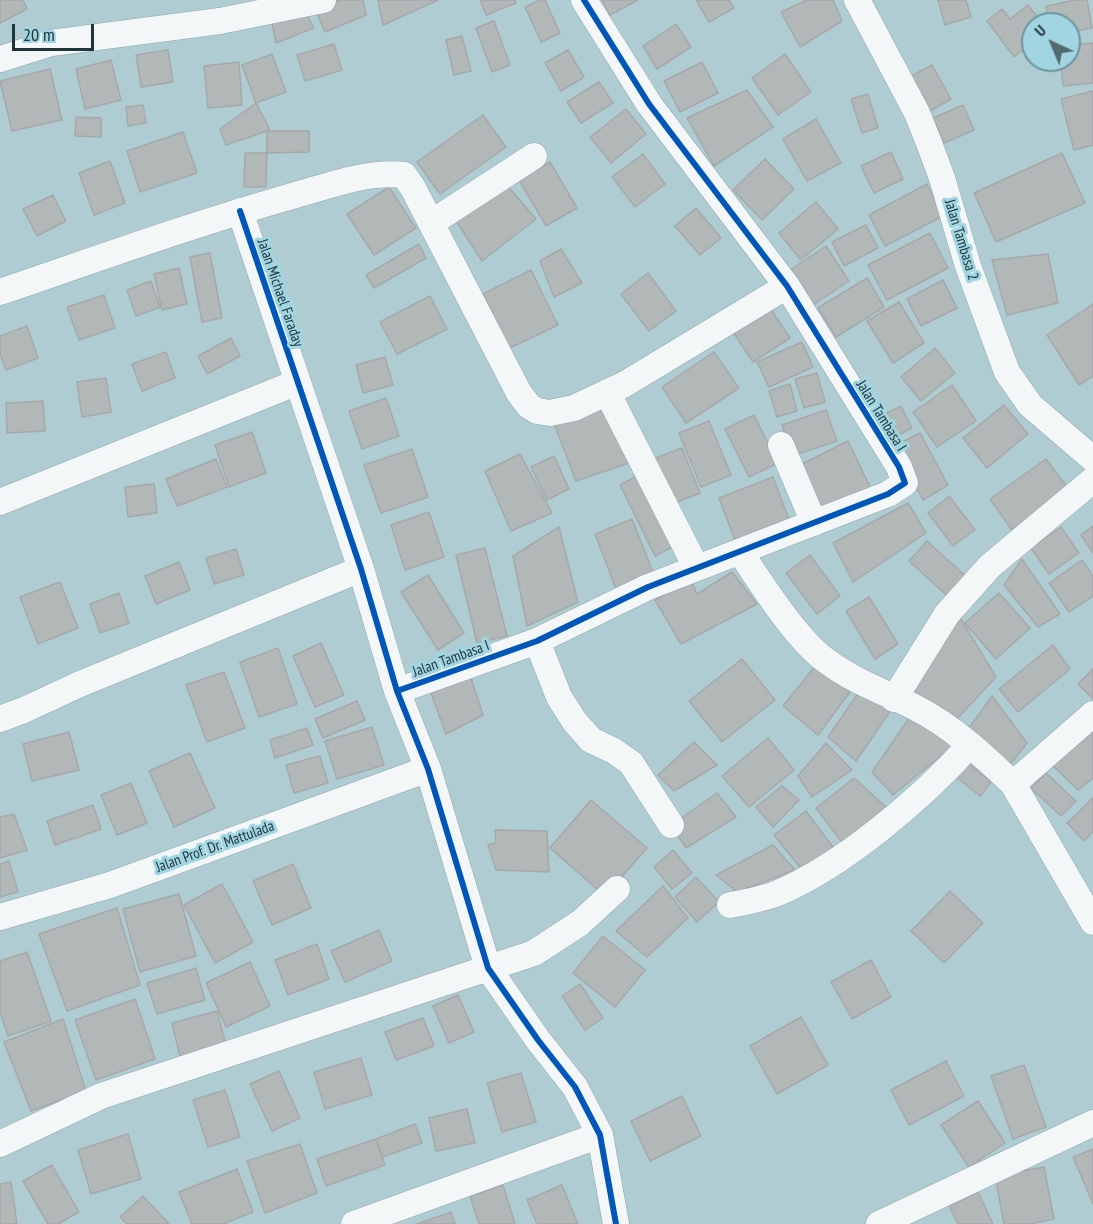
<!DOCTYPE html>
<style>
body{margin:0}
#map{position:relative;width:1093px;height:1224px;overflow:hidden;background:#afccd2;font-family:"PT Sans Narrow",sans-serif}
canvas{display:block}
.north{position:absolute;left:1021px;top:12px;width:60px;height:60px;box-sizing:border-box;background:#a0d5e1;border:2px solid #6d959f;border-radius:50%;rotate:316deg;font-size:16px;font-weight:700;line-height:24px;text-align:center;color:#21363b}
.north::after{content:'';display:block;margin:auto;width:21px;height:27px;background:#536a70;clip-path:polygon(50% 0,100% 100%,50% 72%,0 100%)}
.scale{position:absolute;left:12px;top:24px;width:82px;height:27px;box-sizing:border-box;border:3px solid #21363b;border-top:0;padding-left:8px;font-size:18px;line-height:21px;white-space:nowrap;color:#21363b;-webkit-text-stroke:4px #a0d5e1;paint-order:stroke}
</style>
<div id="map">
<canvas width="1093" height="1224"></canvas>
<div class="north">U</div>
<div class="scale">20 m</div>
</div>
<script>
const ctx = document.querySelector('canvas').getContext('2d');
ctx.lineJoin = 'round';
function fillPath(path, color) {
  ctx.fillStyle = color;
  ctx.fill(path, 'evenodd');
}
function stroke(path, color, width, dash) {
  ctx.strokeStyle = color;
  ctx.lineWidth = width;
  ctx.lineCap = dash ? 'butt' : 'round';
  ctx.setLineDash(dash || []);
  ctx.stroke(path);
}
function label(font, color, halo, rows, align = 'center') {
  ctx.font = font + ' "PT Sans Narrow",sans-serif';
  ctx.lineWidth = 6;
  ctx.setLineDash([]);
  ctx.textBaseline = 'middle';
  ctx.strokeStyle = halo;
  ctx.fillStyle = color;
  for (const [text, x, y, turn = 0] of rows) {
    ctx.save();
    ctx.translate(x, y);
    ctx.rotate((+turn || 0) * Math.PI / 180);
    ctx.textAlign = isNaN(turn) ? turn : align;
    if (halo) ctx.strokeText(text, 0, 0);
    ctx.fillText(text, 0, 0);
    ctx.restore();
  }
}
const building = new Path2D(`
 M0 0H23L27 9 0 23Z
 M340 0H363L366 15 325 32 315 9Z
 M378 0H438L383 25Z
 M480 0H515L516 3 486 15Z
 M540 0H545L560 33 541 42 525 7Z
 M602 0H638L610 15Z
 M696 0H729L734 8 709 22Z
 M807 0H833L842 21 800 47 781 12Z
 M938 0H966L971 17 945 25Z
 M1075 0H1087L1092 28 1069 32V24H1049L1046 6Z
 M1028 5 1043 24H1033V43L1014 57 987 21 1002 9 1010 19Z
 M302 6 314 28 276 43 270 13Z
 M494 21 510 65 492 72 476 28Z
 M676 24 691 47 657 69 643 46Z
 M462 36 471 71 454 75 446 40Z
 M1093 43V83L1063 86 1061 60H1069V45Z
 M334 44 342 70 305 81 297 55Z
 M168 50 173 82 141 87 136 55Z
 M568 50 584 77 561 91 545 63Z
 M272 54 286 92 256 103 242 65Z
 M785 54 811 92 778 115 752 78Z
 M111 60 121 100 85 109 76 69Z
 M239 62 242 105 208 108 204 66Z
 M702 62 718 93 680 112 664 81Z
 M932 65 951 99 925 114 906 79Z
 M50 69 62 120 12 131 0 81Z
 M599 82 613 103 581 123 567 102Z
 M747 90 773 127 714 166 687 118Z
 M1093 91V145L1074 150 1061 99Z
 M868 94 878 128 862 133 851 99Z
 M256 103 270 130 226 145 220 129Z
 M143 105 146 123 128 126 126 107Z
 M963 105 974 130 944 143 933 118Z
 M626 109 646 134 611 163 590 137Z
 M483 115 506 147 440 194 417 162Z
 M76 117 101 118V137L75 136Z
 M816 119 841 163 807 181 783 139Z
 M267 131H309V152L267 153Z
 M183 132 197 173 140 192 127 151Z
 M891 152 903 179 874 193 861 166Z
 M245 153H267L266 187H244Z
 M1062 153 1085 203 996 242 974 193Z
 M643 154 665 184 635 207 612 177Z
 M765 159 794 189 762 220 733 190Z
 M110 161 125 203 94 215 79 173Z
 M550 162 577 208 546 226 519 180Z
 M505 183 536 219 482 261 454 218Z
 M927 184 943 216 885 246 869 215Z
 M389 187 416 228 374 255 347 214Z
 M53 195 66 221 37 236 23 209Z
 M816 202 838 229 801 260 779 233Z
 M696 208 721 238 700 255 675 226Z
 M866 225 878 248 844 266 832 242Z
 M930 233 948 268 887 300 868 265Z
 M419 244 426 258 374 288 366 275Z
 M826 246 849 281 813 305 790 270Z
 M561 249 582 283 554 297 540 261Z
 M210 253 222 318 202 322 190 257Z
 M1048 254 1058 303 1007 315 992 260Z
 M179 268 187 304 162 310 154 274Z
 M531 270 558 325 510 348 483 294Z
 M648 273 676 311 649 331 621 294Z
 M867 278 884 307 836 337 818 308Z
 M943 280 957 308 921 326 907 299Z
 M151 281 160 307 136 316 127 290Z
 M104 295 115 328 79 340 67 307Z
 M430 296 447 329 397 354 380 322Z
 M766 302 790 338 753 362 729 326Z
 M899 302 924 343 893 363 867 321Z
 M1093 304V376L1079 385 1047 335Z
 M27 326 38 358 6 370 0 354V336Z
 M231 338 240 356 207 374 198 356Z
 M802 342 813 367 769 387 757 362Z
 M935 348 955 373 921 401 901 377Z
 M166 352 175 378 142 391 132 364Z
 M714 352 739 388 686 423 662 387Z
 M385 357 393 385 363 393 356 365Z
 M817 373 825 402 804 408 795 379Z
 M106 378 111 412 82 417 77 382Z
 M790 384 797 411 777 417 769 391Z
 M952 385 976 421 937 447 913 412Z
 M386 398 399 436 362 449 349 411Z
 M43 401 45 431 7 433 6 403Z
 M605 401 629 463 576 481 555 426Z
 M1004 405 1028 434 987 468 963 438Z
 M901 406 912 428 894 437 883 415Z
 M826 410 837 441 792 456 782 425Z
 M754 415 778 463 749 477 725 429Z
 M709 421 731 475 701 487 679 433Z
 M252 432 266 473 229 487 215 445Z
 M920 433 948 485 923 500 894 446Z
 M848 441 872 491 824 514 800 465Z
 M682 448 700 493 667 506 650 460Z
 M412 449 428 497 381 513 364 465Z
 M520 454 552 513 511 531 485 471Z
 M554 456 569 489 547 500 531 467Z
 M216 459 227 487 177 506 166 479Z
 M1046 459 1070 491 1014 533 990 499Z
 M637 476 672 547 655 556 620 485Z
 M773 477 790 522 736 543 719 498Z
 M154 484 157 513 128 517 125 487Z
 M949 496 975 530 953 546 928 513Z
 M908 503 926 533 853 582 833 543Z
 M429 512 444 557 405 570 391 525Z
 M632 519 656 580 618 594 595 534Z
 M1093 526V553L1081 535Z
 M559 527 578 602 527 626 513 556Z
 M1061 527 1079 553 1049 574 1031 548Z
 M927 541 972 582 954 602 909 561Z
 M485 548 507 636 477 643 456 555Z
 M236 549 244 575 214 584 206 558Z
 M810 555 840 596 817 614 786 573Z
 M1022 559 1060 614 1038 627 1004 585Z
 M1082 560 1093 576V596L1069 612 1049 583Z
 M179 562 190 590 156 604 145 576Z
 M732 572 757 604 681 644 655 600 691 580 697 594Z
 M428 575 464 633 438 650 401 592Z
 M60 582 78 628 38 644 20 597Z
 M119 593 129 623 100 633 90 604Z
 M999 593 1030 628 996 659 965 623Z
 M869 597 898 644 875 659 846 611Z
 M959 616 996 677 957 719 909 696Z
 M321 643 344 695 315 707 293 656Z
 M1053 645 1070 669 1018 712 999 689Z
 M278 648 297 704 259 717 240 662Z
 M742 659 775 700 722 742 689 701Z
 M816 665 853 688 818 735 783 706Z
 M1093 669V699L1078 684Z
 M224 672 245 728 207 742 186 685Z
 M469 672 483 715 446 734 429 688Z
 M861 689 894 706 856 761 828 737Z
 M992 696 1027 743 1008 767 969 728Z
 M357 701 365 720 323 738 315 719Z
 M910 717 953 746 893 795 872 772Z
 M372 727 384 765 337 779 325 741Z
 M307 728 313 745 275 758 270 740Z
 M1093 728V778L1078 790 1052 765Z
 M69 732 79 770 32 781 23 744Z
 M768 738 794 770 749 807 722 776Z
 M694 742 717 765 674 791 658 775Z
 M826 743 852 770 812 797 798 776Z
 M190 753 215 808 174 827 149 771Z
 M320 756 328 783 294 793 286 765Z
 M962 758 991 782 980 796 951 773Z
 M1046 773 1076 801 1061 816 1031 788Z
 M854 778 888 809 844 845 816 808Z
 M131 783 147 823 117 835 101 795Z
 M782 786 799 800 773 827 756 807Z
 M717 793 736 817 686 848 671 825Z
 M1093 798V832L1084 841 1067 823Z
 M591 800 647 848 605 896 550 848Z
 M93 805 101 829 55 845 47 821Z
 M806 811 835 850 802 870 774 835Z
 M14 814 27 850 0 858V817Z
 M495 830 547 831 549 872 496 870 488 845 496 843Z
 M773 845 795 870 737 892 716 875Z
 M673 850 692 873 672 889 654 867Z
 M9 861 18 892 0 897V864Z
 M293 864 311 908 272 925 253 881Z
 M696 877 719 902 697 922 675 897Z
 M222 884 253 942 215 963 184 905Z
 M663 886 688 918 647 957 616 931Z
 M950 891 983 923 944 963 911 931Z
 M179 894 196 956 140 972 123 909Z
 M117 908 140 985 67 1011 39 934Z
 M379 930 392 961 345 982 331 951Z
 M603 936 645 970 615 1007 573 973Z
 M317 944 329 979 288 995 275 960Z
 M27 952 51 1021 8 1036 0 1012V961Z
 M871 960 891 997 852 1019 831 982Z
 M250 962 270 1006 226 1027 206 983Z
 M196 968 205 1000 157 1014 147 983Z
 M580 984 603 1018 585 1030 562 996Z
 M458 995 474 1032 449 1043 433 1006Z
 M135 999 155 1059 96 1080 75 1020Z
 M217 1011 226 1045 180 1057 172 1023Z
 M801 1017 828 1065 777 1094 750 1046Z
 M423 1018 434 1046 396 1060 385 1032Z
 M63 1019 86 1091 31 1111 4 1042Z
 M361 1058 372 1095 325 1109 314 1072Z
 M946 1061 964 1096 909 1125 891 1090Z
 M1024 1065 1046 1127 1013 1139 991 1076Z
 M279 1071 300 1118 272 1131 250 1084Z
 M521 1073 536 1122 502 1132 487 1083Z
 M225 1090 240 1137 208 1147 193 1100Z
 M682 1096 701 1136 650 1161 631 1121Z
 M978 1101 1005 1143 969 1167 941 1125Z
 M467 1109 475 1143 436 1151 429 1118Z
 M415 1124 422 1143 382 1157 376 1139Z
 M128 1134 141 1179 91 1194 78 1150Z
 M376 1139 385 1165 326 1186 317 1159Z
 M300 1144 317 1193 265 1213 247 1161Z
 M1093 1149V1204L1073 1157Z
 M52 1165 79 1212 58 1224H48L23 1181Z
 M1044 1167 1054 1219 1030 1224H1004L995 1176Z
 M237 1169 253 1212 223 1224H192L179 1192Z
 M11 1182 17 1224H0V1184Z
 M503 1185 515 1224H479L470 1196Z
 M562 1185 578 1224H537L527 1200Z
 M978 1192 993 1224H958L949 1206Z
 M143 1196 169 1224H127L120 1217Z
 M451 1212 455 1224H417Z`);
fillPath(building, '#b2b7b8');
stroke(building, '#a5a9aa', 1.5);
const minor = new Path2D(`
 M857 0 917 113 929 143 942 178 968 266 1007 372 1030 405 1093 459
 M0 59 51 43 220 21 323 0
 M240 211 361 569 397 691 428 769 488 968 538 1040 575 1087 600 1135 616 1224
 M431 223 534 156
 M0 292C97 259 194 224 292 196 328 186 366 171 404 175L413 188 519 393 529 406 537 411 550 413 574 408 625 384 787 286
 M607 392 696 567
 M781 445 814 523
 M0 502 298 382
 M740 552C762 584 796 640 828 662 855 682 887 693 916 708 952 726 985 757 1013 784L1093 922
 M537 641 559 697 575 722 591 740 614 751 631 763 671 825
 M397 691 537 641 648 587 888 494 905 483 899 467 787 286 649 104 584 0
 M894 699 947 614 990 566 1093 480
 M0 719 24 710 80 684 361 569
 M1013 784 1093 714
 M730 905C747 902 763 899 778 893 844 865 922 798 969 746
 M0 917 110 885 428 769
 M0 1144 101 1096 534 953 580 923 617 889
 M354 1224 600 1135
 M879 1224 1093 1123`);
stroke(minor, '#90a7ac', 27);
stroke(minor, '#f3f7f8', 26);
stroke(new Path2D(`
 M240 211 361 569 397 691 428 769 488 968 538 1040 575 1087 600 1135 616 1224
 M397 691 537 641 648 587 888 494 905 483 899 467 787 286 649 104 584 0`), '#0057b8', 6);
label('15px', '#21363b', '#a0d5e1', [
 ["Jalan Tambasa 2",961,240,73],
 ["Jalan Michael Faraday",280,293,71],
 ["Jalan Tambasa I",881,416,58],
 ["Jalan Tambasa I",451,659,-20],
 ["Jalan Prof. Dr. Mattulada",215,847,-20]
]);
</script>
